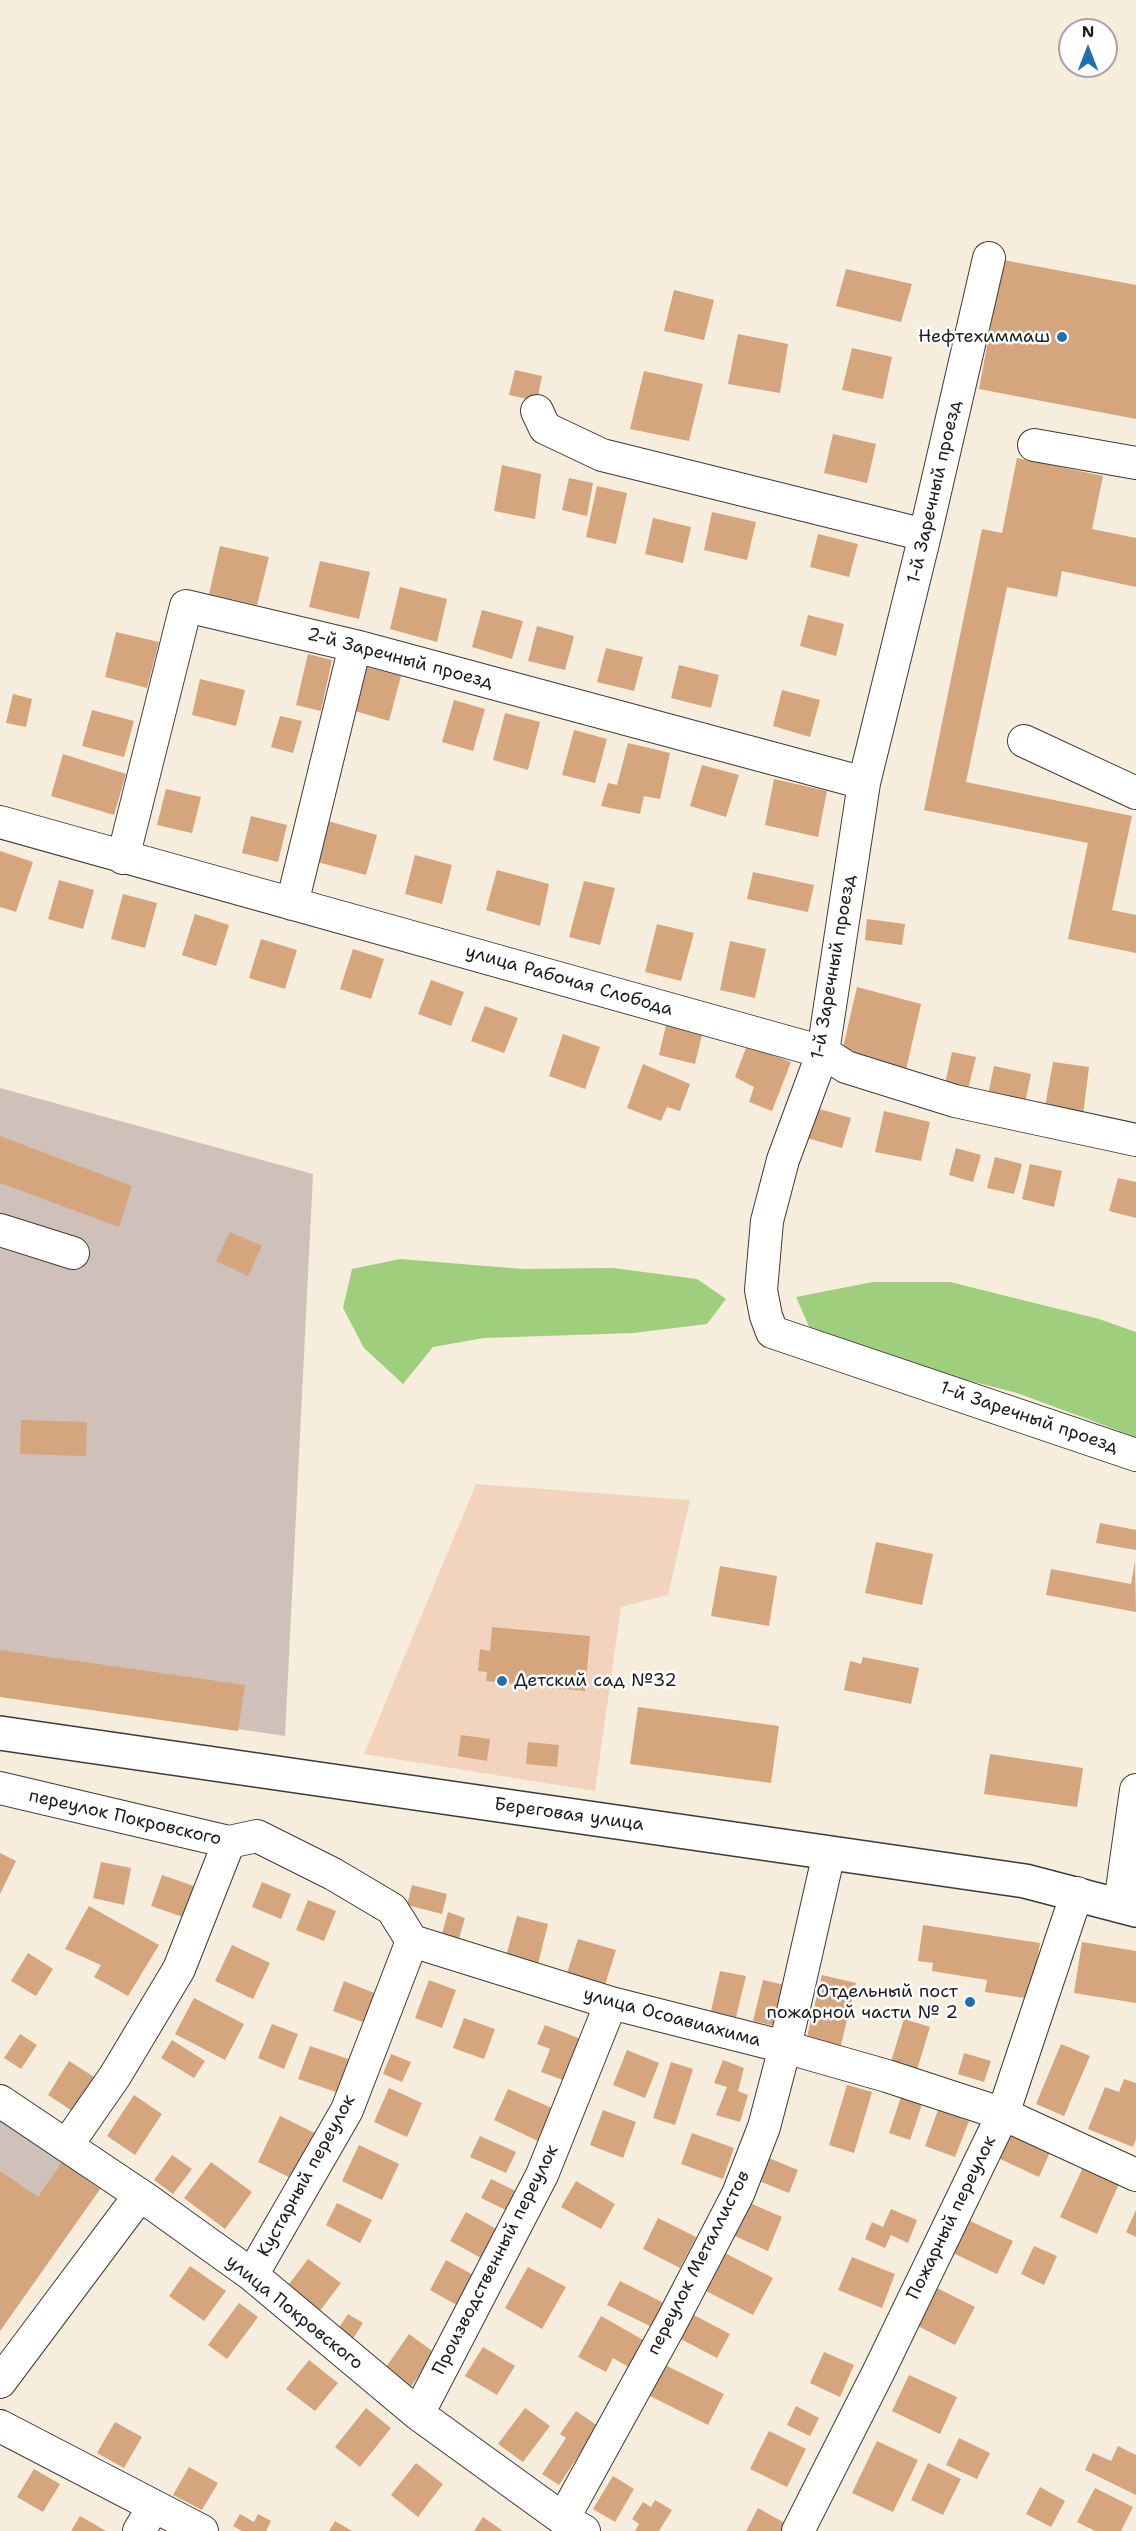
<!DOCTYPE html>
<meta charset="utf-8">
<style>
body{margin:0}
#map{position:relative;width:1136px;height:2531px;overflow:hidden;background:#f7eddc;font-family:"Shantell Sans",sans-serif}
canvas{display:block}
.north{position:absolute;left:1058px;top:18px;width:60px;height:60px;box-sizing:border-box;background:#fff;border:2px solid #a4a4a4;border-radius:50%;rotate:0deg;font-size:16px;font-weight:700;line-height:24px;text-align:center;color:#1c1c1c}
.north::after{content:'';display:block;margin:auto;width:21px;height:27px;background:#1f6fb2;clip-path:polygon(50% 0,100% 100%,50% 72%,0 100%)}
</style>
<div id="map">
<canvas width="1136" height="2531"></canvas>
<div class="north">N</div>
</div>
<script>
const ctx = document.querySelector('canvas').getContext('2d');
ctx.lineJoin = 'round';
function fillPath(path, color) {
  ctx.fillStyle = color;
  ctx.fill(path, 'evenodd');
}
function stroke(path, color, width, dash) {
  ctx.strokeStyle = color;
  ctx.lineWidth = width;
  ctx.lineCap = dash ? 'butt' : 'round';
  ctx.setLineDash(dash || []);
  ctx.stroke(path);
}
function label(font, color, halo, rows, align = 'center') {
  ctx.font = font + ' "Shantell Sans",sans-serif';
  ctx.lineWidth = 5;
  ctx.setLineDash([]);
  ctx.textBaseline = 'middle';
  ctx.strokeStyle = halo;
  ctx.fillStyle = color;
  for (const [text, x, y, turn = 0] of rows) {
    ctx.save();
    ctx.translate(x, y);
    ctx.rotate((+turn || 0) * Math.PI / 180);
    ctx.textAlign = isNaN(turn) ? turn : align;
    if (halo) ctx.strokeText(text, 0, 0);
    ctx.fillText(text, 0, 0);
    ctx.restore();
  }
}
fillPath(new Path2D(`
 M476 1484 690 1500 668 1595 621 1607 595 1791 364 1754Z`), '#f2d4be');
fillPath(new Path2D(`
 M0 1088 313 1174 285 1736 0 1694Z
 M0 2120 100 2189 0 2331Z`), '#cfc0ba');
fillPath(new Path2D(`
 M400 1259 523 1269 613 1268 697 1279 726 1299 707 1324 633 1333 484 1338 433 1347 403 1384 364 1348 343 1308 352 1269Z
 M873 1282H950L1099 1319 1136 1332V1437L1017 1393 900 1363 811 1331 796 1297Z`), '#9fce7c');
fillPath(new Path2D(`
 M1003 260 1136 285V419L979 389Z
 M846 269 912 284 901 322 836 306Z
 M674 290 714 300 704 340 664 331Z
 M738 334 788 344 780 393 728 384Z
 M852 348 892 357 883 399 842 390Z
 M515 370 542 376 537 401 509 395Z
 M644 371 703 384 689 441 630 429Z
 M833 434 876 444 867 483 824 473Z
 M1017 458 1103 476 1092 529 1136 538V587L1062 571 1057 597 1007 587 966 782 1132 816 1112 910 1136 915V953L1068 939 1088 843 924 810 982 529 1002 533Z
 M502 465 541 474 535 519 494 511Z
 M569 478 593 483 587 516 562 510Z
 M597 486 627 493 616 544 586 537Z
 M712 512 756 522 747 560 704 550Z
 M653 518 691 527 683 563 645 554Z
 M818 534 858 544 849 577 810 567Z
 M220 546 269 557 257 605 209 594Z
 M320 561 370 572 359 619 309 607Z
 M400 587 447 599 437 642 390 629Z
 M482 610 523 621 512 659 472 647Z
 M808 615 844 624 836 656 800 646Z
 M537 626 574 636 565 670 528 661Z
 M116 632 159 642 147 688 105 677Z
 M606 648 643 657 634 691 597 682Z
 M308 654 332 660 321 711 296 705Z
 M679 665 719 675 711 708 671 698Z
 M366 667 401 676 389 721 355 711Z
 M200 679 245 690 236 726 192 715Z
 M782 690 820 700 810 737 773 726Z
 M13 694 32 699 26 727 6 723Z
 M454 700 485 709 473 751 442 742Z
 M92 710 134 721 124 757 82 746Z
 M505 713 540 722 528 770 493 760Z
 M280 716 302 721 293 753 271 747Z
 M574 730 607 739 595 783 562 775Z
 M628 743 670 753 660 799 644 796 640 814 601 806 608 783 617 785Z
 M63 754 126 774 114 815 51 796Z
 M702 765 739 775 726 817 690 806Z
 M774 779 827 791 818 837 765 825Z
 M166 789 201 797 192 833 157 825Z
 M251 816 287 825 278 862 242 853Z
 M321 819 377 835 366 875 310 860Z
 M0 851 33 862 16 912 0 907Z
 M415 855 452 865 442 904 405 894Z
 M497 870 549 884 540 926 486 910Z
 M753 872 814 885 808 912 747 899Z
 M59 880 94 890 83 929 48 919Z
 M584 881 615 888 600 945 569 937Z
 M123 894 157 903 145 948 111 939Z
 M195 914 229 925 216 966 182 955Z
 M867 919 905 924 902 945 865 940Z
 M657 924 694 933 681 981 645 972Z
 M261 939 297 950 285 989 249 978Z
 M730 941 766 949 755 998 720 990Z
 M353 949 384 959 371 999 340 989Z
 M431 980 464 992 451 1026 418 1014Z
 M857 987 921 1004 906 1070 842 1052Z
 M485 1006 518 1018 504 1053 471 1041Z
 M668 1017 704 1026 695 1064 659 1055Z
 M563 1034 600 1047 585 1089 549 1076Z
 M747 1045 791 1062 772 1111 749 1102 754 1087 735 1077Z
 M952 1052 976 1057 968 1089 945 1084Z
 M1053 1062 1089 1067 1083 1115 1045 1107Z
 M643 1064 690 1084 680 1111 667 1107 661 1121 627 1108Z
 M994 1066 1031 1074 1025 1103 988 1095Z
 M816 1108 851 1118 842 1148 807 1138Z
 M884 1111 930 1122 921 1161 875 1152Z
 M0 1136 132 1186 119 1227 0 1183Z
 M956 1148 981 1155 973 1182 949 1175Z
 M995 1157 1022 1164 1014 1194 987 1188Z
 M1030 1164 1062 1171 1054 1207 1022 1199Z
 M1118 1178 1136 1182V1218L1109 1211Z
 M230 1232 262 1246 248 1276 216 1261Z
 M21 1420 87 1422 86 1456 20 1454Z
 M1100 1523 1136 1530V1550L1096 1543Z
 M876 1542 933 1554 922 1605 865 1593Z
 M1135 1561 1136 1612 1046 1595 1051 1569 1131 1584Z
 M720 1566 777 1576 769 1626 711 1616Z
 M492 1627 590 1636 585 1691 486 1681 487 1672 478 1671 480 1649 490 1651Z
 M0 1650 245 1685 238 1731 0 1697Z
 M863 1657 919 1668 911 1704 844 1690 850 1661 861 1664Z
 M638 1707 779 1726 771 1783 630 1764Z
 M461 1735 490 1739 487 1761 458 1756Z
 M528 1742 559 1745 557 1767 526 1764Z
 M990 1754 1083 1768 1077 1807 984 1794Z
 M0 1853 16 1861 0 1894Z
 M101 1862 131 1868 124 1905 93 1898Z
 M162 1875 200 1888 189 1919 151 1906Z
 M262 1882 291 1894 281 1919 252 1907Z
 M412 1885 447 1894 442 1914 407 1905Z
 M308 1900 336 1911 324 1941 296 1930Z
 M89 1906 159 1945 128 1996 94 1977 101 1965 65 1949Z
 M448 1912 465 1918 458 1942 441 1937Z
 M517 1916 548 1924 537 1968 505 1960Z
 M923 1925 1040 1943 1031 1999 985 1992 987 1980 932 1971 933 1963 918 1961Z
 M578 1939 616 1950 605 1985 567 1973Z
 M1082 1942 1136 1951V2003L1074 1993Z
 M232 1945 270 1963 253 1999 215 1981Z
 M28 1953 53 1969 36 1996 11 1981Z
 M720 1971 746 1976 736 2017 711 2011Z
 M822 1975 856 1983 839 2053 805 2045Z
 M429 1980 456 1990 442 2028 415 2018Z
 M763 1980 789 1986 780 2027 753 2021Z
 M344 1981 382 1996 371 2025 333 2011Z
 M194 1998 244 2024 225 2060 175 2034Z
 M464 2018 495 2029 484 2059 453 2048Z
 M904 2019 930 2027 916 2073 890 2065Z
 M272 2024 298 2034 284 2069 258 2058Z
 M545 2025 586 2041 571 2083 541 2072 550 2049 537 2044Z
 M20 2034 37 2045 21 2069 4 2058Z
 M172 2040 205 2061 194 2078 161 2058Z
 M1061 2044 1090 2056 1064 2116 1036 2104Z
 M310 2046 360 2063 348 2096 298 2079Z
 M627 2050 659 2063 645 2098 613 2085Z
 M964 2053 991 2061 984 2082 958 2074Z
 M391 2054 411 2062 402 2082 383 2074Z
 M723 2060 744 2068 738 2091 748 2095 740 2122 716 2115 727 2087 714 2083Z
 M69 2061 96 2078 74 2112 48 2095Z
 M671 2062 693 2069 675 2125 653 2118Z
 M1124 2079 1136 2083V2139L1133 2147 1088 2129 1105 2087 1119 2092Z
 M847 2085 872 2092 854 2153 829 2145Z
 M389 2088 422 2103 407 2137 374 2122Z
 M508 2089 557 2110 542 2143 494 2120Z
 M902 2094 923 2101 910 2140 889 2133Z
 M134 2095 162 2114 135 2155 107 2136Z
 M603 2110 636 2122 623 2158 590 2145Z
 M938 2110 969 2121 955 2157 925 2146Z
 M280 2116 325 2138 303 2184 258 2162Z
 M1010 2131 1051 2150 1039 2177 998 2158Z
 M692 2133 734 2148 723 2179 681 2164Z
 M480 2136 516 2152 506 2173 470 2157Z
 M359 2145 399 2164 382 2200 342 2181Z
 M172 2155 192 2169 173 2194 154 2180Z
 M764 2156 798 2170 789 2193 754 2179Z
 M62 2162 100 2189 0 2331V2171L38 2197Z
 M211 2162 252 2192 225 2229 184 2198Z
 M1085 2163 1121 2179 1097 2234 1060 2217Z
 M491 2179 520 2193 510 2212 481 2198Z
 M576 2181 615 2204 601 2229 561 2207Z
 M741 2199 782 2217 768 2251 726 2232Z
 M337 2203 372 2220 360 2243 326 2225Z
 M891 2209 917 2220 908 2243 891 2235 885 2248 865 2239 872 2222 883 2227Z
 M1136 2210V2237L1126 2232Z
 M466 2212 500 2231 483 2259 450 2241Z
 M658 2218 696 2237 680 2268 643 2249Z
 M968 2220 1013 2241 997 2274 953 2253Z
 M1034 2246 1057 2256 1044 2285 1021 2274Z
 M721 2251 773 2278 753 2315 702 2289Z
 M852 2257 895 2274 882 2308 838 2290Z
 M308 2259 341 2283 319 2312 286 2288Z
 M446 2260 477 2277 460 2307 430 2290Z
 M190 2266 226 2291 204 2321 169 2296Z
 M528 2267 566 2287 542 2329 505 2308Z
 M620 2281 668 2305 656 2329 607 2305Z
 M935 2287 975 2307 955 2345 916 2325Z
 M239 2303 258 2317 227 2359 208 2345Z
 M690 2313 730 2334 717 2358 677 2337Z
 M348 2314 363 2323 351 2342 336 2332Z
 M601 2316 645 2341 630 2368 613 2358 606 2372 578 2357Z
 M409 2334 435 2353 410 2388 384 2370Z
 M483 2347 515 2366 497 2395 465 2376Z
 M824 2352 854 2365 840 2397 810 2383Z
 M309 2360 338 2383 315 2411 286 2389Z
 M665 2365 724 2394 708 2425 650 2396Z
 M909 2375 957 2397 940 2434 892 2411Z
 M796 2406 819 2418 810 2436 787 2425Z
 M366 2408 391 2428 360 2467 335 2447Z
 M525 2408 550 2426 523 2462 498 2444Z
 M576 2411 598 2426 559 2485 542 2474 566 2438 560 2434Z
 M115 2422 142 2437 124 2468 97 2453Z
 M769 2431 806 2449 787 2487 750 2469Z
 M959 2438 990 2453 977 2479 946 2465Z
 M877 2441 918 2460 893 2512 852 2493Z
 M1118 2446 1136 2455V2495L1085 2470 1093 2453 1111 2461Z
 M416 2463 443 2484 418 2517 391 2495Z
 M928 2463 961 2479 943 2515 911 2500Z
 M189 2467 218 2483 202 2510 173 2495Z
 M34 2469 60 2484 43 2512 17 2497Z
 M613 2476 634 2489 615 2522 593 2509Z
 M1040 2487 1065 2501 1051 2527 1026 2514Z
 M1095 2488 1133 2507 1121 2531H1095L1077 2522Z
 M655 2500 672 2510 659 2531H635L639 2524 632 2519 643 2502 651 2507Z
 M758 2508 790 2526 788 2531H746Z
 M240 2514 254 2522 258 2514 271 2521 266 2531H242L233 2526Z
 M80 2516 106 2531H71Z
 M483 2517 503 2531H474Z
 M335 2521 352 2531H329Z`), '#d5a57e');
const minor = new Path2D(`
 M989 258 925 535 864 783 823 1052 783 1160 767 1221 761 1290 766 1316 772 1332 1136 1455
 M537 411 545 428 602 455 925 535
 M1034 445 1136 463
 M1024 741 1136 793
 M0 822 823 1052 846 1067 955 1101 1136 1140
 M123 858 186 606 355 646 864 783
 M292 904 355 646
 M0 1230 73 1253
 M0 1788 229 1842 179 1969 115 2076 67 2145
 M229 1842 257 1836 333 1874 392 1909 412 1941 611 2003 785 2047 887 2076 1003 2114 1136 2175
 M1120 1904 1136 1790
 M0 2101 146 2199 252 2275 418 2414 563 2519 584 2531
 M252 2275 347 2110 412 1941
 M0 2382 140 2195
 M418 2414 542 2175 611 2003
 M0 2426 202 2531
 M563 2519 670 2325 738 2194 764 2127 785 2047 829 1853
 M139 2531 154 2506
 M798 2531 880 2369 1003 2114 1077 1893`);
const major = new Path2D(`
 M0 1733 1025 1881 1136 1910`);
stroke(minor, '#3d3b39', 34);
stroke(major, '#3d3b39', 36);
stroke(minor, '#fff', 32);
stroke(major, '#fff', 33);
for (const [x, y, r, color] of [
 [1062,337,6,"#1f6fb2"],
 [502,1681,6,"#1f6fb2"],
 [970,2002,6,"#1f6fb2"]
]) {
  const dot = new Path2D();
  dot.arc(x, y, r, 0, 2 * Math.PI);
  ctx.fillStyle = color;
  ctx.fill(dot);
  stroke(dot, '#fff', 2);
}
label('18px', '#1c1c1c', '#fff', [
 ["Нефтехиммаш",1050,337],
 ["Детский сад №32",514,1681,"left"],
 ["Отдельный пост",958,1992],
 ["пожарной части № 2",958,2013]
], 'right');
label('18px', '#1c1c1c', '#fff', [
 ["1-й Заречный проезд",935,492,-77],
 ["2-й Заречный проезд",400,659,15],
 ["1-й Заречный проезд",834,967,-80],
 ["улица Рабочая Слобода",569,981,16],
 ["1-й Заречный проезд",1029,1418,19],
 ["Береговая улица",569,1815,8],
 ["переулок Покровского",125,1818,13],
 ["улица Осоавиахима",672,2018,15],
 ["Кустарный переулок",307,2176,-61],
 ["Пожарный переулок",952,2218,-64],
 ["Производственный переулок",496,2260,-63],
 ["переулок Металлистов",699,2263,-63],
 ["улица Покровского",294,2313,39]
]);
</script>
